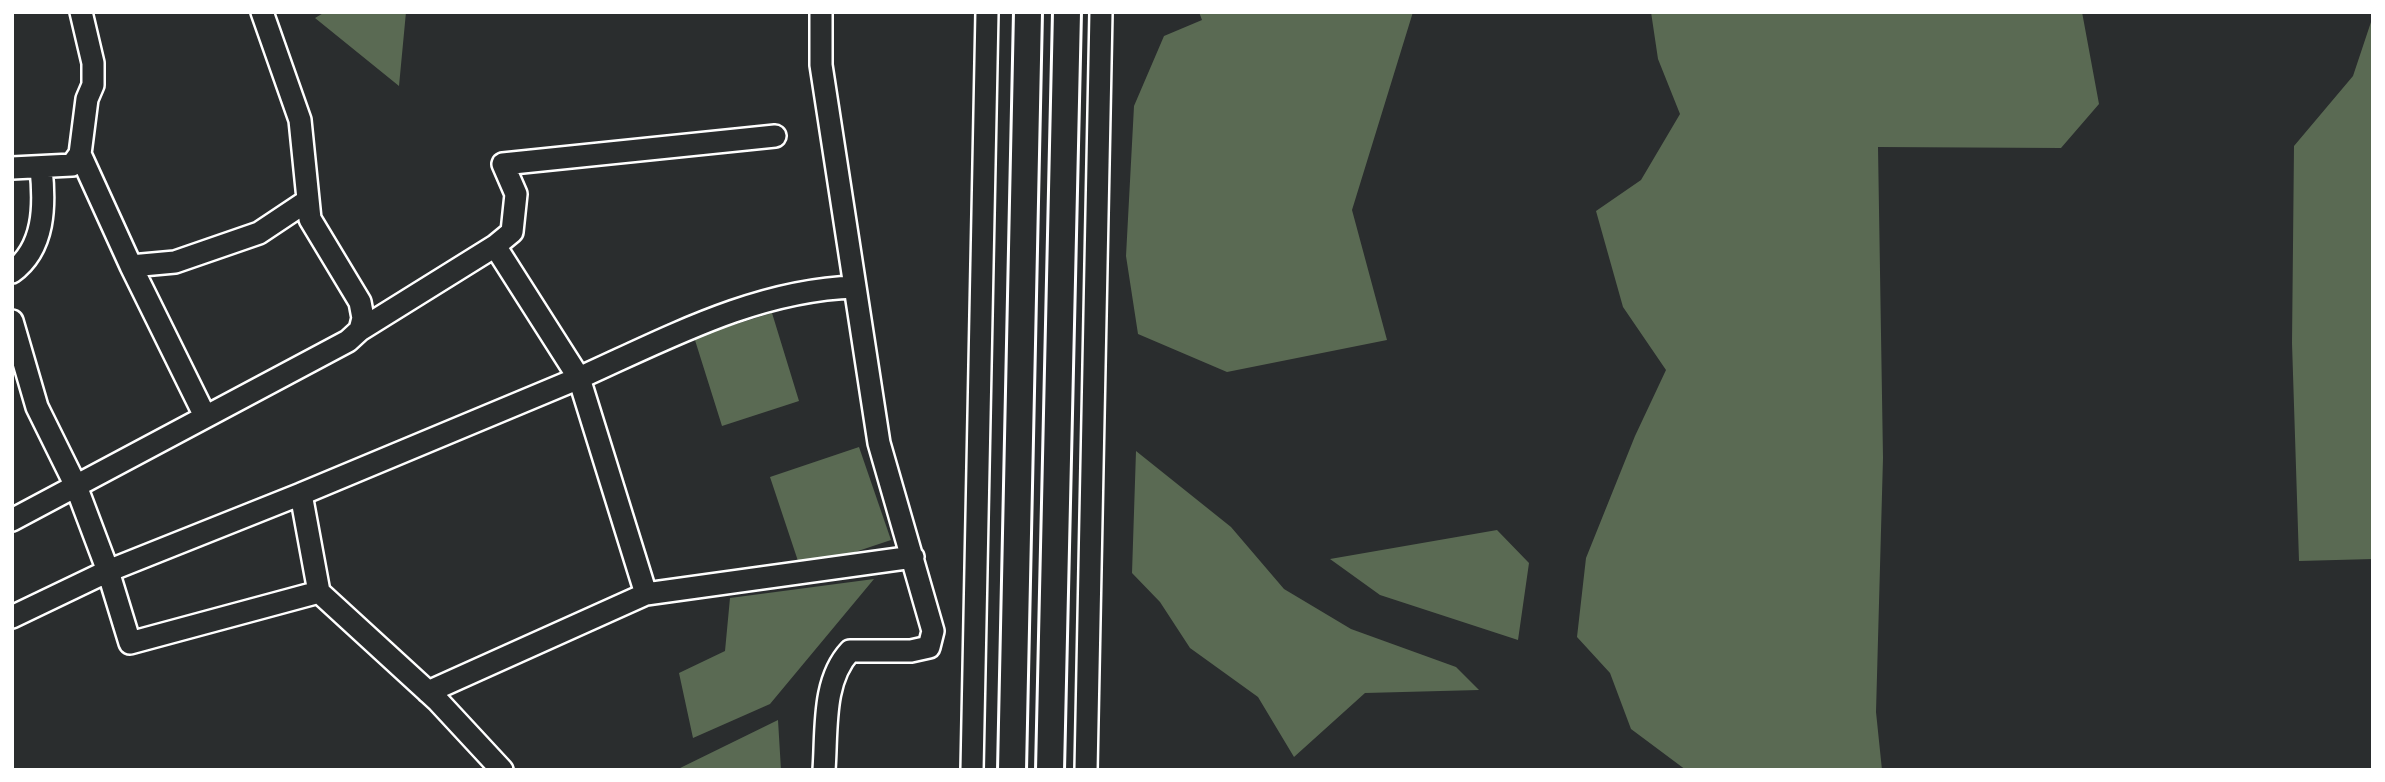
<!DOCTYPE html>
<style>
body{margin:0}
#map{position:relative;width:2385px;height:782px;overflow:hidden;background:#2a2d2e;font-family:Mali,sans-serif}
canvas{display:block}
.frame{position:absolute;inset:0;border:14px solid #fff;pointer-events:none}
</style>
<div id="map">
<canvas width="2385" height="782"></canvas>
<div class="frame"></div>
</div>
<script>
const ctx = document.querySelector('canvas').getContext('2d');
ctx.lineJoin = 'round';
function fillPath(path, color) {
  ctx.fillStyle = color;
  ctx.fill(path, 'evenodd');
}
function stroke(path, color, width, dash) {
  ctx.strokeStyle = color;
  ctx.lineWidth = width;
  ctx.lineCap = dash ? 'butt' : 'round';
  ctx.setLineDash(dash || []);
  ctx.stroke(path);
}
fillPath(new Path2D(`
 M325 12H406L399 86 315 18Z
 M1199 12H1413L1352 210 1387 340 1227 372 1138 334 1126 256 1134 106 1164 36 1202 20Z
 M1651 12H2082L2099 104 2061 148 1878 147 1883 458 1876 712 1882 770H1686L1631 729 1610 673 1577 637 1586 558 1635 436 1666 370 1623 307 1596 211 1641 180 1680 114 1658 59Z
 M2373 16V559L2299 561 2292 343 2294 146 2353 76Z
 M772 313 799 401 722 426 694 337Z
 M859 447 891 540 801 570 770 477Z
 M1136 451 1231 527 1284 589 1351 629 1456 667 1479 690 1365 693 1294 757 1258 697 1190 648 1160 602 1132 573Z
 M1497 530 1529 563 1518 640 1380 595 1330 559Z
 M874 579 770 704 693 738 679 673 725 651 730 598Z
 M778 720 781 770H676Z`), '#5a6a53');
const minor = new Path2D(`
 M821 12V65L879 443 933 631 929 647 911 651H850C822 681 827 730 824 770
 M80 154 131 266 175 262 259 233 307 201
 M12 168 72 165 80 154 87 99 93 85V63L81 12
 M495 246 512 232 516 194 503 164 775 136
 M131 266 202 410
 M12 272C45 248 45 205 41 168
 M12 321 37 407 76 486 108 571 301 494 319 592 438 701 502 770
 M301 494 579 378 495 246 360 330
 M12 520 348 341 360 330 363 318 360 302 310 219 300 120 262 12
 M646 594 913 557
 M12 617 108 571 130 643 319 592
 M428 692 646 594 579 378C668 338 756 290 855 287
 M972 770 987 12
 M1086 770 1101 12`);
const tertiary = new Path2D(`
 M1012 770 1028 12
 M1050 770 1067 12`);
stroke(minor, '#fff', 26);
stroke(tertiary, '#fff', 32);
stroke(minor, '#2a2d2e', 21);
stroke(tertiary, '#2a2d2e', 26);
</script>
